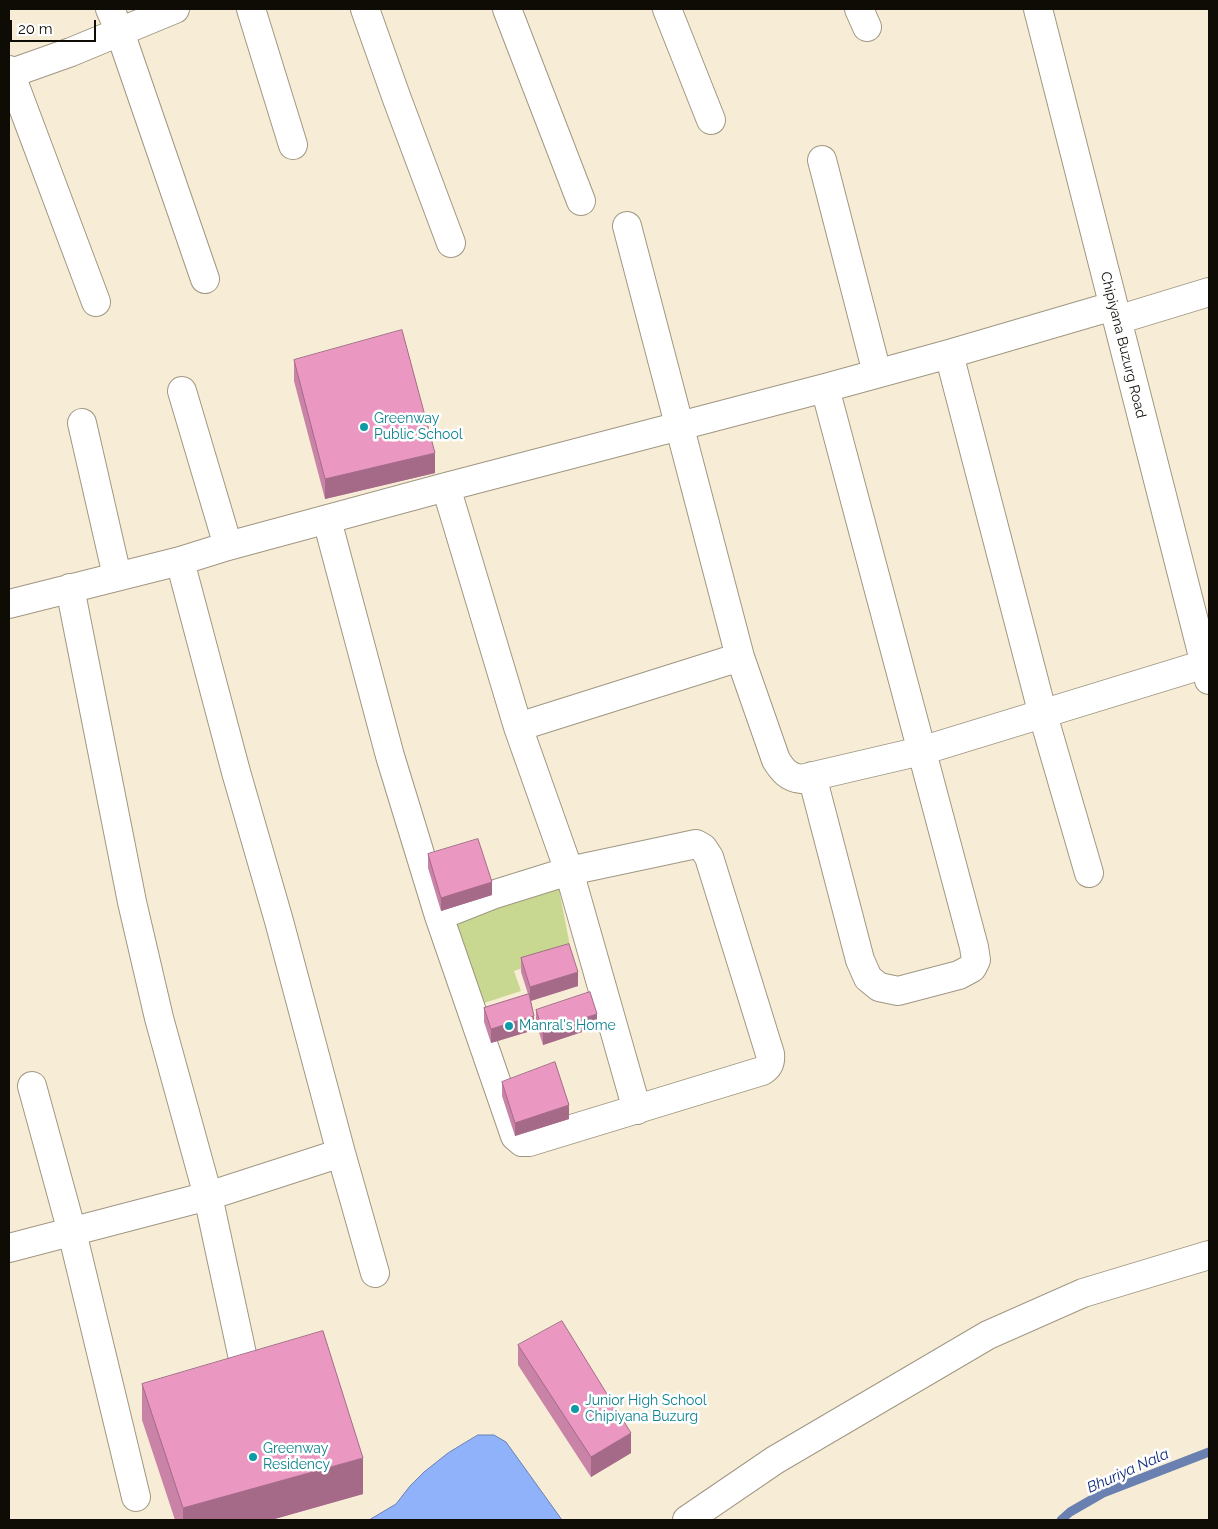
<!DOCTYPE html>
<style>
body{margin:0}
#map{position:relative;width:1218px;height:1529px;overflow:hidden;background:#f7edd7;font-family:Raleway,sans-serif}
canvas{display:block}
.frame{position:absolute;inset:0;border:10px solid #0f0b05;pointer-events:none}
.scale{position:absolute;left:10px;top:20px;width:86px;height:22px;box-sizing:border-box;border:2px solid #0f0b05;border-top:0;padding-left:6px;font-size:15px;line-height:18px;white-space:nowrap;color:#0f0b05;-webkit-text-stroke:4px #fff;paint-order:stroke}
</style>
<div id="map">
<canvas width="1218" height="1529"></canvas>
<div class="frame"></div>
<div class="scale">20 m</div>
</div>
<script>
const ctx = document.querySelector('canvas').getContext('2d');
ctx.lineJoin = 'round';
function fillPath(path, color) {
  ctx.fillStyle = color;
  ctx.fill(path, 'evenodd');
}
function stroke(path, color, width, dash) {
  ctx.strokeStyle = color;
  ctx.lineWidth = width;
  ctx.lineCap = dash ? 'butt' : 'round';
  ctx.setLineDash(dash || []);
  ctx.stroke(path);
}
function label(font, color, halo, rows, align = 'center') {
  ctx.font = font + ' Raleway,sans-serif';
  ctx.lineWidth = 5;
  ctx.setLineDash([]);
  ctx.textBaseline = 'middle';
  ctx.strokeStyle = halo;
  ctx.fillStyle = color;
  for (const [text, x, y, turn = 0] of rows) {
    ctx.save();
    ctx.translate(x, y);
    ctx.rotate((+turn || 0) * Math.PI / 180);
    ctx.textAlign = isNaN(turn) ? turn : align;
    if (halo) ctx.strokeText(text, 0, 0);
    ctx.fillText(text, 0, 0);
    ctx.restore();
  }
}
fillPath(new Path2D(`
 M558 884 571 951 514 971 521 991 478 1005 446 922Z`), '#c8d891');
const water = new Path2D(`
 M478 1435H494L506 1442 562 1520H369L396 1504 410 1486 424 1472 448 1453Z`);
fillPath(water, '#8fb2fa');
stroke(water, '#6980b0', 1);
stroke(new Path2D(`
 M1061 1520 1070 1512 1103 1493 1209 1452`), '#6980b0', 9);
const minor = new Path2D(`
 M110 9 120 32 205 279
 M251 9 293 145
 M365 9 397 99 451 243
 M507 9 581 201
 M667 9 711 120
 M859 9 867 27
 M1038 9 1209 680
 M9 70 96 302
 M9 74 71 52 175 9
 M822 160 877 373
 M627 226 740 657 776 760C783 771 788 777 801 779L921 751 1205 664
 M1117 320 1209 292
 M949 354 1043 715 1089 873
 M182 391 228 546
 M82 423 117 576
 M446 487 518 727 569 871 637 1110
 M327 520 390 756 439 916 515 1136 522 1142H529L762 1071C769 1067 771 1063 770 1054L709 857 703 848 696 844 569 871 492 895 439 916
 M70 588 132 902 159 1018 208 1196 242 1354
 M9 604 180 561 228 546 446 487 825 388 949 354 1113 306
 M518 727 740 657
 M812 776 860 960 868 978 879 987 898 991 959 975 972 968 976 960 974 947 825 388
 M32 1086 72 1232 136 1497
 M341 1153 375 1273
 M9 1248 208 1196 341 1153 279 921 236 772 180 561
 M687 1520 775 1460 988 1335 1083 1293 1209 1255`);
stroke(minor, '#a09782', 30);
stroke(minor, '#fff', 28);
fillPath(new Path2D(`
 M294 360 435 473 325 499 294 381Z
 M428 854 492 895 441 911 428 868Z
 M521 958 578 986 531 1001 534 1030 491 1043 484 1022V1008L528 994 521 972Z
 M536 1010 597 1027 543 1045 536 1023Z
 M502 1082 569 1119 515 1136 502 1096Z
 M518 1345 631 1453 591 1477 518 1365Z
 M142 1384 363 1494 271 1520H175L142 1420Z`), '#c983a7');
fillPath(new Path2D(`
 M435 453V473L325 499V479Z
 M492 882V895L441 911V898Z
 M578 972V986L530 1001V987Z
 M597 1014V1027L543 1045V1031Z
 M534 1016V1030L491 1043V1029Z
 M569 1105V1119L515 1136V1123Z
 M631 1433V1453L591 1477V1457Z
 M363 1458V1494L271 1520H183V1508Z`), '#a46a88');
const building = new Path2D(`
 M402 330 435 453 325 479 294 360Z
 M478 839 492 882 441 898 428 854Z
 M569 944 578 972 530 987 521 958Z
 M590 992 597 1014 543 1031 536 1010Z
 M529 994 534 1016 491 1029 484 1008Z
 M555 1062 569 1105 515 1123 502 1082Z
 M562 1321 631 1433 591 1457 518 1345Z
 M323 1331 363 1458 183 1508 142 1384Z`);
fillPath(building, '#ea98c2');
stroke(building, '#a46a88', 1);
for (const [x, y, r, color] of [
 [364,427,5,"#0f9aa8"],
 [509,1026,5,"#0f9aa8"],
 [575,1409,5,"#0f9aa8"],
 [253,1457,5,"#0f9aa8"]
]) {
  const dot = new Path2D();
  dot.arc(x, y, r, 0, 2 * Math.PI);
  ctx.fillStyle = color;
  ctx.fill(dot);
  stroke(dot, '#fff', 2);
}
label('14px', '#0f0b05', '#fff', [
 ["Chipiyana Buzurg Road",1123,345,76]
]);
label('14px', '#0d838f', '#fff', [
 ["Greenway",374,419],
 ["Public School",374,435],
 ["Manral's Home",519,1026],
 ["Junior High School",585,1401],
 ["Chipiyana Buzurg",585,1417],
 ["Greenway",263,1449],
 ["Residency",263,1465]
], 'left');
label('italic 15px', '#0b2879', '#fff', [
 ["Bhuriya Nala",1128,1471,-24]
]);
</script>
